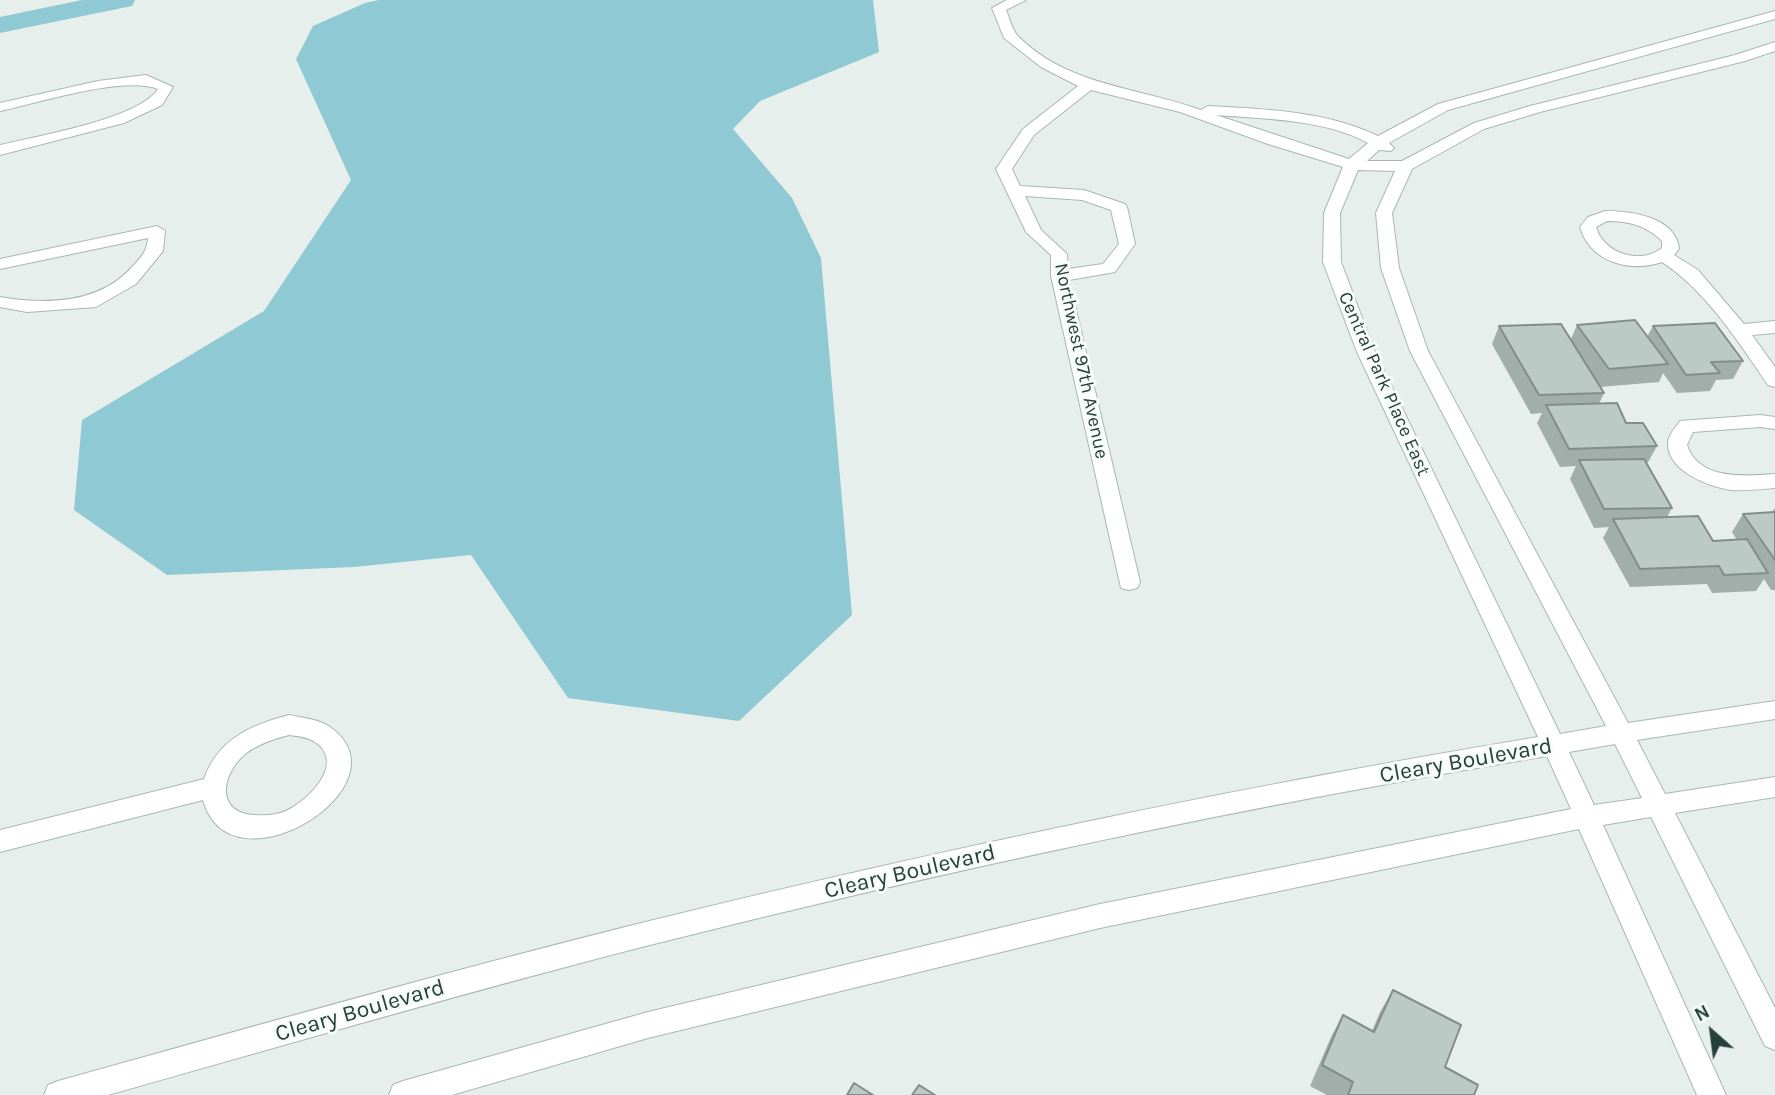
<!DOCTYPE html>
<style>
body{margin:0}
#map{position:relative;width:1775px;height:1095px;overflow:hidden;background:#e6efeb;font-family:Karla,sans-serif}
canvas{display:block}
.north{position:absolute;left:1677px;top:997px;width:70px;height:70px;-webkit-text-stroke:5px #f7fbf9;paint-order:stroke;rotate:332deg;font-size:19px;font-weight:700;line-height:28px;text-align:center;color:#24423a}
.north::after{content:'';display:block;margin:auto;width:24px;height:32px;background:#24423a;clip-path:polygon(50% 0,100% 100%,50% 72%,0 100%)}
</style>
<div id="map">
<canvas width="1775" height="1095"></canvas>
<div class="north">N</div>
</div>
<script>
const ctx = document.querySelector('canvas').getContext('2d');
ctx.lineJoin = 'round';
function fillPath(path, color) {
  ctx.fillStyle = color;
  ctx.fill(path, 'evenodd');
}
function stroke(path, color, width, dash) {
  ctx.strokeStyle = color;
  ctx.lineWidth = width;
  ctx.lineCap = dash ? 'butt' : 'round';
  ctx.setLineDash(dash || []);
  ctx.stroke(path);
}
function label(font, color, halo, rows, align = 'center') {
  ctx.font = font + ' Karla,sans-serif';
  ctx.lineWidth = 6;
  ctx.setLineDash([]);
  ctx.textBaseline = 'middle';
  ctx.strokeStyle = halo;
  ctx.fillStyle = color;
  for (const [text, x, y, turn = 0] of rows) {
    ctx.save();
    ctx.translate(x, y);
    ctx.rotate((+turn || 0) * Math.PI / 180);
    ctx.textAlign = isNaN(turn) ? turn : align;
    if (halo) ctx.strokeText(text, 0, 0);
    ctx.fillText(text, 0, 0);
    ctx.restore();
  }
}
fillPath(new Path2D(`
 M379 0H873L879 52 760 101 733 129 792 198 821 258 852 615 739 721 568 698 471 555 354 567 167 575 74 510 82 420 264 311 351 180 296 59 313 26 365 3Z`), '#8ec9d4');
fillPath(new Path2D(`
 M82 0H135L132 6 122 8 0 33V17Z`), '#8ec9d4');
const minor = new Path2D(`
 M1007 0H1026L1006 10C1009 17 1012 29 1017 35 1066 86 1138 87 1201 110L1208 106C1264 109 1327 111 1378 136L1438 104 1775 11V19L1448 110 1389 143 1394 148 1391 151 1379 150 1367 161H1402L1474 123 1530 106 1735 55 1775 42V51L1745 61 1540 112 1484 129 1412 169 1392 213 1399 268 1428 351 1628 723 1775 701V719L1637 740 1665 794 1775 777V797L1675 813 1775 1008V1050L1765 1046 1651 817 1603 825 1726 1095H1697L1579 829 1100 928 648 1038 452 1095H389L393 1085 403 1081 648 1012 1100 904 1571 809 1547 756C1241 807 938 872 638 948 460 994 284 1045 108 1095H44L48 1085 58 1081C252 1027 445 972 641 923 938 850 1237 787 1538 737L1357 352 1323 262 1324 213 1343 167 1268 144 1180 112 1091 90 1034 135 1012 169 1020 186 1084 190 1125 204 1127 207 1135 244 1115 272 1069 280 1140 582 1137 588 1129 590 1121 588 1051 276V255L1026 232 996 169 1023 129 1078 86 1041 67 1004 38 992 8ZM1216 115C1265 119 1324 119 1368 143L1349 159ZM1358 170 1395 171 1376 213 1381 268 1410 351 1606 726 1560 734 1375 352 1341 262 1340 213ZM1025 196 1082 200 1111 210 1119 244 1103 264 1068 269 1067 254 1041 230ZM1615 744 1642 798 1594 805 1569 752Z
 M146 75 173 87 162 105 124 123 0 155V145C37 136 139 119 158 89 124 75 38 103 0 111V103L98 81Z
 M1605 211C1631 211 1676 217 1679 249L1674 255 1698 270 1744 324 1775 321V333L1752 335 1775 367V387L1768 385C1738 341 1707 292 1662 262 1630 273 1590 262 1580 227L1588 217ZM1607 221C1628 221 1646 225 1662 241V248C1640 265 1604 254 1596 227Z
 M157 226 165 231 163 251 136 284 96 307 27 312 0 307V297C47 305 100 304 133 266 142 256 147 251 148 238L0 269V259Z
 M1760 415 1775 417V429L1760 427 1693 432 1687 445C1699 481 1746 476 1775 474V488C1761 489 1746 491 1731 490 1710 487 1669 472 1668 445 1667 436 1675 428 1680 421Z
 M289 715C302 718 319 719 330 727 412 785 230 898 203 800L0 852V830L204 779C218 739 251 725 289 715ZM289 735C297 736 308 737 315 742 346 763 309 800 286 811 276 815 266 816 255 815 215 813 221 775 245 754 258 744 273 739 289 735Z`);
stroke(minor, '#a8b8b2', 2);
fillPath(minor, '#fff');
fillPath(new Path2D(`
 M1577 325 1647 337 1653 326 1743 361 1733 379 1716 380 1710 391 1677 393 1663 373 1659 382 1600 387 1604 393 1599 404 1657 446 1647 464 1672 508 1667 517 1713 541 1737 540 1732 532 1743 514 1772 512 1775 508V590H1771L1764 579 1756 591 1712 593 1707 584 1630 587 1603 538 1609 527 1594 528 1570 479 1576 466 1560 467 1537 423 1542 413 1531 414 1492 344 1499 326 1571 339Z
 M1393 990 1445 1067 1474 1095H1327L1310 1086 1331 1037 1343 1015 1372 1031 1380 1012Z`), '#a1aea9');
const building = new Path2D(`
 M1635 320 1668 364 1609 369 1577 325Z
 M1715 323 1743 361 1711 362 1720 373 1686 375 1653 326Z
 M1561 324 1604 393 1539 395 1499 326Z
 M1617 403 1626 423H1643L1657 446 1569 449 1546 405Z
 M1644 459 1672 508 1604 509 1579 460Z
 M1775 512V560L1743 514Z
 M1698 516 1713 541 1747 539 1768 573 1724 575 1719 566 1640 569 1613 519Z
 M1393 990 1461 1025 1445 1067 1478 1085 1474 1095H1348L1353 1082 1322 1065 1343 1015 1374 1032Z
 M854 1083 873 1095H847Z
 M919 1085 935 1095H912Z`);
fillPath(building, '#bbcac4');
stroke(building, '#838d89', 2);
label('19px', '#24423a', '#f7fbf9', [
 ["Northwest 97th Avenue",1081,361,78],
 ["Central Park Place East",1384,384,66]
]);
label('23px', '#24423a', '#f7fbf9', [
 ["Cleary Boulevard",1466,761,-10],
 ["Cleary Boulevard",910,872,-13],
 ["Cleary Boulevard",360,1011,-16]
]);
</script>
